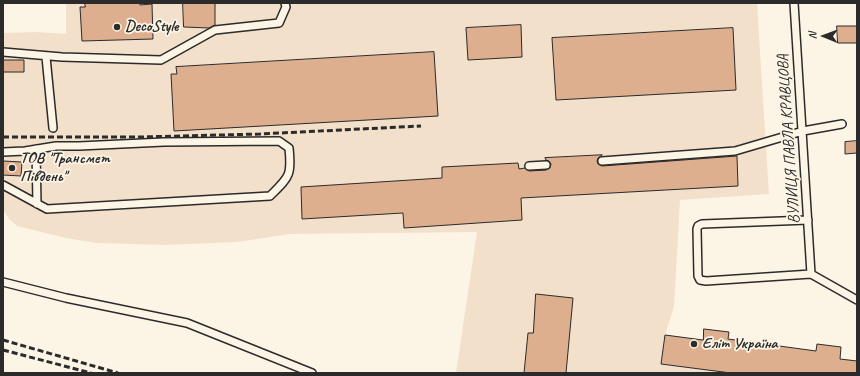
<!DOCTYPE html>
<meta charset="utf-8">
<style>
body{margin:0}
#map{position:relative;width:860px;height:376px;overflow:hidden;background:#fcf5e5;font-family:Caveat,sans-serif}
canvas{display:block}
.frame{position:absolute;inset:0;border:4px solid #2b2b2b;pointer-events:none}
.north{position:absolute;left:804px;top:16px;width:40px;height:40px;-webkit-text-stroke:3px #fcf5e5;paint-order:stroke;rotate:271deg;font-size:11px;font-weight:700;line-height:16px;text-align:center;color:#2b2b2b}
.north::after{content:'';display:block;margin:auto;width:14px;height:18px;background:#2b2b2b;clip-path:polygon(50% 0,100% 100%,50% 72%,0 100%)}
</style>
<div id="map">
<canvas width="860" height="376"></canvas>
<div class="frame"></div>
<div class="north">N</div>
</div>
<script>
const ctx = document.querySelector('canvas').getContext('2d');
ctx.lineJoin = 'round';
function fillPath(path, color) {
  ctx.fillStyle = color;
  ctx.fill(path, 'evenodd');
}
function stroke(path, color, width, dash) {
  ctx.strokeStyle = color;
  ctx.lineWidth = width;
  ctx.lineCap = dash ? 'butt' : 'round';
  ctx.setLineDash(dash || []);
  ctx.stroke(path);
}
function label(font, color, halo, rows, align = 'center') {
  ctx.font = font + ' Caveat,sans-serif';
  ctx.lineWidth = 3.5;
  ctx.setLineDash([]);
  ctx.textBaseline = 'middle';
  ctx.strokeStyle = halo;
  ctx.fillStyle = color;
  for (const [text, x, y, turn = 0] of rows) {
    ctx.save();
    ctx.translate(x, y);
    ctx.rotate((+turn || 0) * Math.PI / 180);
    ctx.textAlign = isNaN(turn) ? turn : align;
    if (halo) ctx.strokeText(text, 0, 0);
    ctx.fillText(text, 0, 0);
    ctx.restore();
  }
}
fillPath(new Path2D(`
 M66 3H757L769 194 680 200 674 307 665 335 857 361V373H456L477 232 290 234 237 242 166 245 97 243 66 238 17 226 9 219 3 209V33L36 32 66 34Z`), '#f3e0cb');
const building = new Path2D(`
 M85 3H140V5L152 4 153 39 82 41 80 7H85Z
 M183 3H215V25L209 28 184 27Z
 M521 25 522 57 468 60 466 28Z
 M837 26H857V43H838Z
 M733 28 736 90 556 100 552 38Z
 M434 52 438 116 174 131 171 74H177L176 67Z
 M3 60H24V72H3Z
 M857 141V153L845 154V142Z
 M602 155 598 158 597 161 598 164 602 166 737 156 738 186 521 198 522 220 404 228 403 213 302 219 301 187 442 178V167L518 163 519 169 525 168 529 171 546 170 550 168 551 164 549 161 546 160 545 158Z
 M3 161 22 162 21 176 3 175Z
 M536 294 573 298 566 373H524L528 333H533Z
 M704 329 729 332 728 339 816 351 817 344 841 347 840 359 857 361V373H731L661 364 665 335 703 340Z`);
fillPath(building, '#ddaf8e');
stroke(building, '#2b2b2b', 1);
const service = new Path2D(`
 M794 3 811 274
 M3 52 62 57 161 60 215 30 279 23 286 7 285 3
 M46 57 53 128
 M36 149 37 204
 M3 152 25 151 56 146H79L164 142 279 141 289 148C292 176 289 177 270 196L47 209 3 185
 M602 161 735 151 803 131 842 124
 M529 166 546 165
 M808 220 702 224 698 226 697 229 698 276 700 280 706 281 811 274 857 300
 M3 282 66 298 187 323 312 373`);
stroke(service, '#2b2b2b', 10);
stroke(service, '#fcf5e5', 7);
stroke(new Path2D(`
 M3 137H141L260 134 421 126
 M3 340 118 373
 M3 350 91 373`), '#2b2b2b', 3, [6, 3]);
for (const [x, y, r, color] of [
 [117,27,4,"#2b2b2b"],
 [12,168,4,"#2b2b2b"],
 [694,344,4,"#2b2b2b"]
]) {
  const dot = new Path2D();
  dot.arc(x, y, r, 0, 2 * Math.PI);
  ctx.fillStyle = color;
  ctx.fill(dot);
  stroke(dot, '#fcf5e5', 1.5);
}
label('bold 16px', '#2b2b2b', '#fcf5e5', [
 ["DecoStyle",125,27],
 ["ТОВ \"Трансмет",20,159],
 ["Південь\"",20,177],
 ["Еліт Україна",702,344]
], 'left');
label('16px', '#2b2b2b', '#fcf5e5', [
 ["ВУЛИЦЯ ПАВЛА КРАВЦОВА",789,139,-94]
]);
</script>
